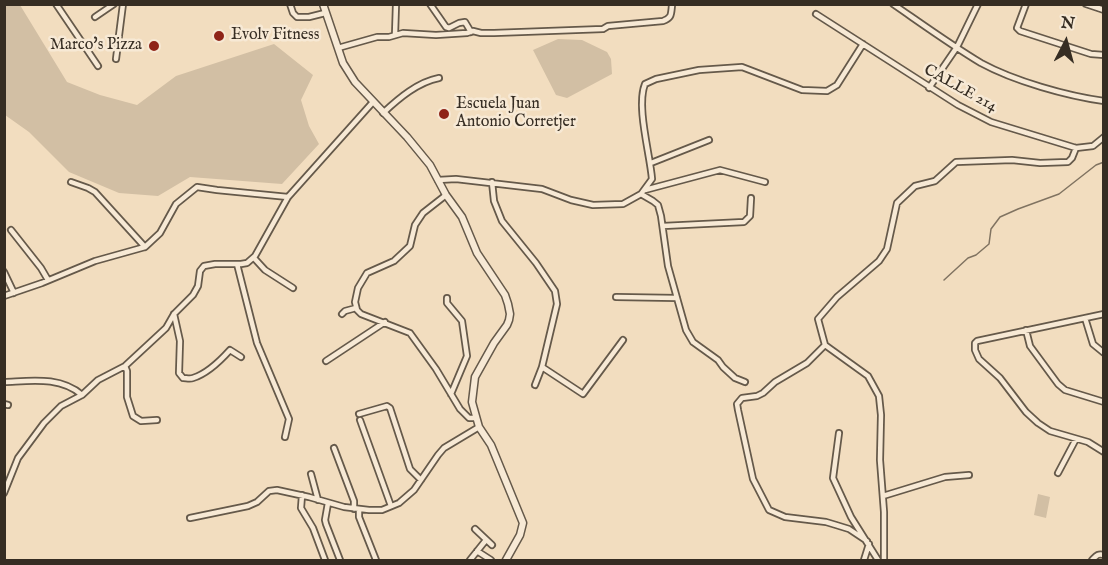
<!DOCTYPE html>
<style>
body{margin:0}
#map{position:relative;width:1108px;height:565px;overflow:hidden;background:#f2ddbf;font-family:"IM FELL English",serif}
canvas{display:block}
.frame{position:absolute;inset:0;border:6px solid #362d23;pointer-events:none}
.north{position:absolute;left:1036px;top:12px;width:60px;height:60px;-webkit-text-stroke:4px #f7e9d5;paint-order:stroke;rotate:6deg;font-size:16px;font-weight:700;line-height:24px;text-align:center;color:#362d23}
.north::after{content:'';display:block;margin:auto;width:21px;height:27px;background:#362d23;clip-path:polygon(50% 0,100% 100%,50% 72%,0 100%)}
</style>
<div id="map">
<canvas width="1108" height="565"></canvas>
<div class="frame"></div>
<div class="north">N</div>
</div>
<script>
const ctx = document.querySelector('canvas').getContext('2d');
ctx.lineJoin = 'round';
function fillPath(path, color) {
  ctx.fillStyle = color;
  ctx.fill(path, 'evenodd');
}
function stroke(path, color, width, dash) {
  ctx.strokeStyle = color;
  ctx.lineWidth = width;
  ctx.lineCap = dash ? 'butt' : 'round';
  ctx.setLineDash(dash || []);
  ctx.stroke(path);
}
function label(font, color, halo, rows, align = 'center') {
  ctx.font = font + ' "IM FELL English",serif';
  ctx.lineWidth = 5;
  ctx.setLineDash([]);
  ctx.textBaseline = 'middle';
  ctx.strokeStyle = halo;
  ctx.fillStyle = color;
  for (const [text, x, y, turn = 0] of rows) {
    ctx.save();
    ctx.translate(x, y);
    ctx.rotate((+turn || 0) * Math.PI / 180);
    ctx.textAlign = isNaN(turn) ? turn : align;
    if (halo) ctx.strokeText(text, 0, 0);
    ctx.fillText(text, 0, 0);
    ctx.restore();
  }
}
fillPath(new Path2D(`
 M5 4 20 5 67 82 100 95 137 105 176 76 274 44 313 75 301 100 309 126 319 144 282 184 190 177 158 196 119 193 69 172 29 132 5 115Z
 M558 39 582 40 607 52 611 59 612 74 567 98 556 95 533 50Z
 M1038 494 1050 497 1046 518 1034 515Z`), '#d2bfa4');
stroke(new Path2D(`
 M944 280 968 258 976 255 989 244 991 229 1000 217 1018 209 1059 194 1096 165 1104 162`), '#807361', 1.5);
const minor = new Path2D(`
 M56 4 98 66
 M290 4 293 13 297 17H309L325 13
 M430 4 446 27 449 28 459 23 465 22 471 32
 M893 4C922 24 951 45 981 63 1014 81 1067 96 1104 101
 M1026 4 1017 28 1020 31 1091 54 1104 55
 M1086 4 1104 10
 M816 14 958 105 991 122 1076 148 1093 146 1104 137
 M95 17 114 4
 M395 35 396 4
 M338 48 377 37H389L403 33 436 35 467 33 473 31 481 33H494L603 29 608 26 663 21C672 18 671 14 672 5
 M116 59 123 4
 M929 88 957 47 978 4
 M383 113C399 98 418 82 439 78
 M651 163 709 140
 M438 180 456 179 542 189 571 200 593 205 623 204 641 194 652 179C650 154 636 106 645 84L656 79 699 70 742 67 802 90 827 91 837 85 863 44
 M71 182 88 188 95 192 145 247
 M492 182 494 201 502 221 536 263 555 291 557 304 542 367 535 385
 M645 190 720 170 765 182
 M641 194 653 201 658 205 661 216 668 266 686 330 693 342 718 360 723 367 735 378 745 382
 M446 195 423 213 415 225 410 246 394 261 367 273 358 288 355 302 357 310 361 314 410 333 436 369 460 409 469 418H476
 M663 226 744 222 750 216 751 198
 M11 230 41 268 48 280
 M254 258 265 270 293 288
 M237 264 257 343 289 419 285 437
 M4 272 14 293
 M4 296 42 283 95 261 145 247 160 233 176 204 197 187 217 190 288 197
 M616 297 677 298
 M447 298V303L462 321 467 356 451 394
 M174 314 180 341 179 373 183 378C186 378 190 379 193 378 206 374 221 360 230 350L241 357
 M342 314 345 311 356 308
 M1104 314 977 341 975 343V350L979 359 1000 378 1026 412 1038 423 1050 431 1088 442 1104 452
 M1085 318 1093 344 1104 353
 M1026 330 1030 346 1058 384 1065 390 1104 402
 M825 345 807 363 775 382 763 393 757 396 742 398 737 404 738 410 753 479 769 510 785 517 826 522 836 525 849 529 867 541
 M326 361 385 322
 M125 366 127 371V397L133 416 141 421 157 420
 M542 367 583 394 623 340
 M4 382C31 381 60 376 82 395
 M4 404 8 405
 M359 414 387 406 390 408 410 469 421 480
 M360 420 391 506
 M839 433 833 478 851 517 878 560
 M334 448 354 501V509
 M1058 473 1076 439
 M311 474 318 500
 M4 493 18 458 44 423 61 406 82 395 98 380 125 366 166 328 174 314 193 295 198 286 200 271 204 266 215 264H241L247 263 255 256 288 197 373 102
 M302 495 301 508 313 528 325 560
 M883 496 945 477 969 475
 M328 503 325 520 326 524 340 560
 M359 509V517L376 560
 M190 518 248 506 257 502 269 491 277 490 309 497 344 507 369 510H382L399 503 414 490 438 455 444 448 479 427
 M475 529 492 545
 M477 551 491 560
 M470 560 486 540
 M864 560 869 544
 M884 560V512L880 460 881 415 879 396 868 376 825 345 818 319 837 297 879 261 887 249 897 203 915 186 935 181 956 162 1012 160 1040 163 1068 162 1072 158 1076 148
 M1092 560C1096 556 1098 553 1104 555`);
const tertiary = new Path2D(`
 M323 4 343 63 355 82 407 137 430 165 446 195 462 217 477 253 505 295 508 304 510 314 509 320 507 325 494 343 475 377 472 402 479 427 491 445 523 523 520 535 506 560`);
stroke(minor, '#65594a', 8);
stroke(tertiary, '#65594a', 9);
stroke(minor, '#f7e9d5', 4.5);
stroke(tertiary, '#f7e9d5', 6);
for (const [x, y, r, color] of [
 [219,36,6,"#8f2418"],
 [154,46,6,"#8f2418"],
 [444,114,6,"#8f2418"]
]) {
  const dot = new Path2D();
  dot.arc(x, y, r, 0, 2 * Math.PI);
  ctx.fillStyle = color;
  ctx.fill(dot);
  stroke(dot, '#f7e9d5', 2);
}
label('16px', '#362d23', '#f7e9d5', [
 ["Evolv Fitness",231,36],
 ["Marco's Pizza",142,46,"right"],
 ["Escuela Juan",456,105],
 ["Antonio Corretjer",456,123]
], 'left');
label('16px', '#362d23', '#f7e9d5', [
 ["CALLE 214",960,89,29]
]);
</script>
